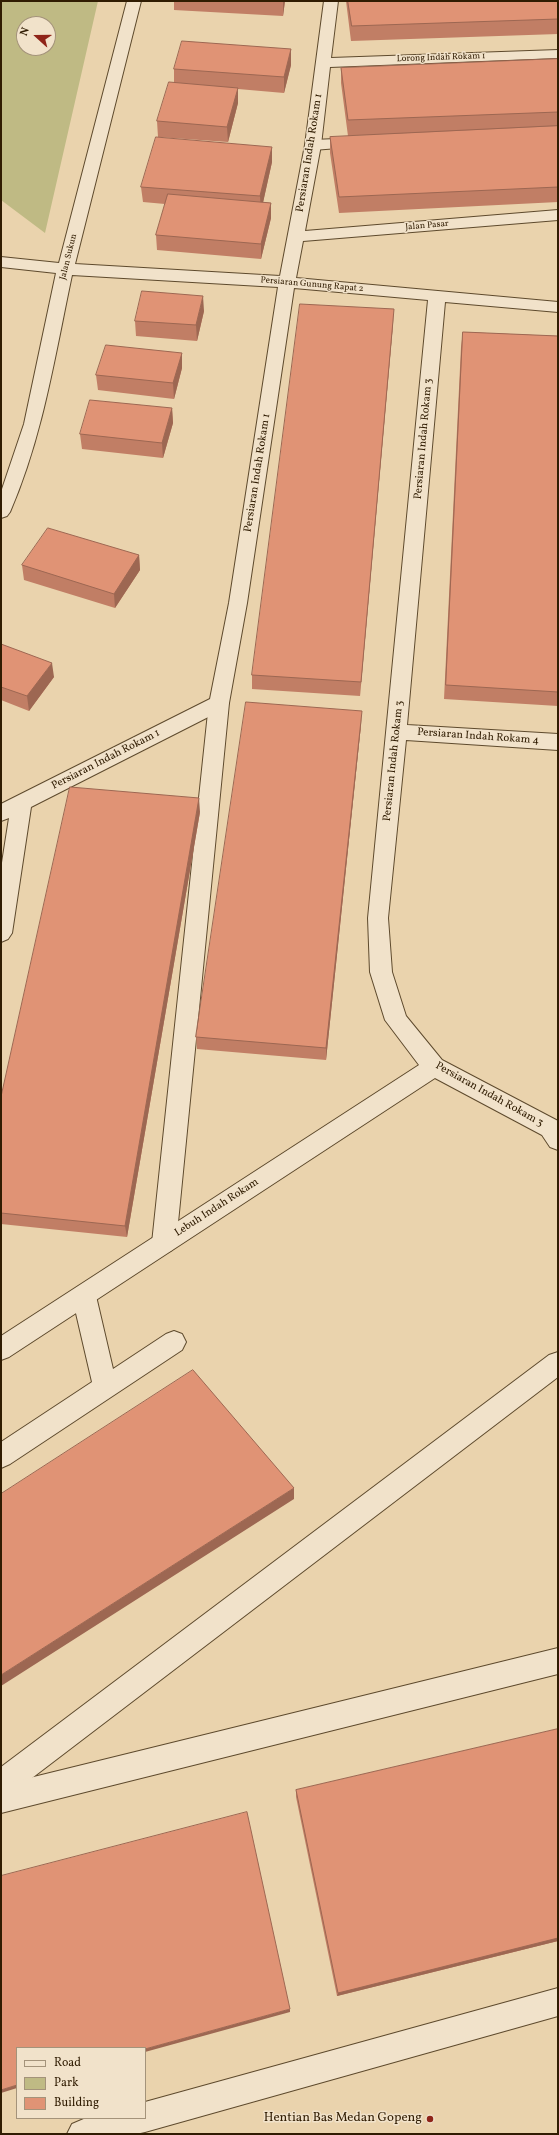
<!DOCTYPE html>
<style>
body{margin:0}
#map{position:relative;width:559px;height:2135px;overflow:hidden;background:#ead3ad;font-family:Vollkorn,serif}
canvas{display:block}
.frame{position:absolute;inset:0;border:2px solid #301c02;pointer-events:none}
.legend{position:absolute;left:16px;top:2047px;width:130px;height:72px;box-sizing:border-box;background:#f1e2ca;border:1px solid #a4937a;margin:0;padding:5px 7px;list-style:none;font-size:12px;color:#301c02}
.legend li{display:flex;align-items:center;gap:8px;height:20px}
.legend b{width:20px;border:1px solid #a4937a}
.north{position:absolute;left:16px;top:16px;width:40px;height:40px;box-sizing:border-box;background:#f1e2ca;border:1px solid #a4937a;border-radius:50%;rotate:291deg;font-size:11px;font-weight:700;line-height:16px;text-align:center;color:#301c02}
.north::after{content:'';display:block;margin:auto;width:14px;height:18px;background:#8f2418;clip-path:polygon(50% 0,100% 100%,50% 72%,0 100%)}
</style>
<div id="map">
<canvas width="559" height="2135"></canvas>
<div class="frame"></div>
<ul class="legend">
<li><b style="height:5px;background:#f1e2ca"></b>Road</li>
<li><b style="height:11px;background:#bfba84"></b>Park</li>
<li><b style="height:11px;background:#e09375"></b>Building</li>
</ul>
<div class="north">N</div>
</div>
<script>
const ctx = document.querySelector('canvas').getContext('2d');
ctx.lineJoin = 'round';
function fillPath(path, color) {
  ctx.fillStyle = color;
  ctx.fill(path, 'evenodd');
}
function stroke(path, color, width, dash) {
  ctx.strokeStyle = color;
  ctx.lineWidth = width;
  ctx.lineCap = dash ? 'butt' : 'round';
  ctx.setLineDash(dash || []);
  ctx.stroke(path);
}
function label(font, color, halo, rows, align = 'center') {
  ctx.font = font + ' Vollkorn,serif';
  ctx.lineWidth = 3;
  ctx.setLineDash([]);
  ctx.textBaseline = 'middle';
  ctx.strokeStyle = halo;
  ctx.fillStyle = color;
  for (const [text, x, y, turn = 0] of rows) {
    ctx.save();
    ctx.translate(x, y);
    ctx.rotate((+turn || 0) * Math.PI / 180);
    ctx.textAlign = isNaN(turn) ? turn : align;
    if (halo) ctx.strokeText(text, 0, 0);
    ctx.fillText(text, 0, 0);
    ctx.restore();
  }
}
fillPath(new Path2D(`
 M1 1H98L45 233 1 200ZM24 24H48V48H24Z`), '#bfba84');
const service = new Path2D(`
 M359 138 364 140 367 143 364 146 313 150 308 148 305 145 308 142 313 140Z
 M219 696 226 698 229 703 176 1243 172 1250 164 1254 156 1250 152 1243 209 703 212 698Z
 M84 1285 92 1288 96 1296 113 1369 166 1334 174 1331 182 1334 186 1342 182 1350 10 1464 1 1468V1442L92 1382 72 1296 76 1288Z
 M558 1352V1377L11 1794 1 1798V1767L549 1355Z`);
const minor = new Path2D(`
 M127 1H141L75 264 280 276 305 145 324 1H338L331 58 558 50V58L330 67 321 145 305 231 558 210V220L303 241 296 278 558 302V312L445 302 407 725 558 734V750L406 740 388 918 392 972 406 1016 442 1060 558 1121V1150L550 1147 542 1135 435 1078 9 1357 1 1360V1336L419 1065 385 1020 370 972 368 918 428 300 294 288 247 603 229 703 226 708 31 807 12 933 8 939 1 942V869L9 818 1 821V804L210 699 229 603 278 287 72 275C55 355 43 436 10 512L7 516 1 518V492L24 424 56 273 1 267V257L59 263Z
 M558 1648V1674L1 1813V1785Z
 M558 1988V2016L145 2132 136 2134H67L72 2124 86 2118H145V2102Z`);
stroke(service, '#5e4a2d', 2);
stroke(minor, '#5e4a2d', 2);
fillPath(service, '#f1e2ca');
fillPath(minor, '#f1e2ca');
fillPath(new Path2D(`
 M174 1H285L283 16 174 10Z
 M346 1H558V34L351 41Z
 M291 49V65L284 93 238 89V103L228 142 158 137 157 121 174 82V69Z
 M558 59V202L339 213 330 153V137L430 133 348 136 341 83V68Z
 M272 147V162L263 202 271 203V218L261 259 157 250 156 235 165 204 143 202 141 187Z
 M204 311 197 341 136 336 135 321Z
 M393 324 360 696 252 689V675Z
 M463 332 558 336V706L444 699 461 347Z
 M182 353V368L174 399 98 390 96 375Z
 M172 408 173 423 163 458 82 449 80 434Z
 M139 555 140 570 115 608 24 580 22 565Z
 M1 644 54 677 29 711 1 700Z
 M361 725 326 1060 197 1049 196 1037Z
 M200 812 127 1237 1 1224V1097Z
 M558 1729V1941L337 1996 296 1797V1790Z`), '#c17e65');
fillPath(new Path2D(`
 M283 1H285L283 16Z
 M291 49V65L284 93V77Z
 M238 88V103L228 142 227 127Z
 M272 147V162L261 212 260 196Z
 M271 203V218L261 259V244Z
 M203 296 204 311 197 341 196 325Z
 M394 309 393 324 360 696 361 682Z
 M182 353V368L174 399 173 383Z
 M172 408 173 423 163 458 162 443Z
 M139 555 140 570 115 608 114 594Z
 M52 663 54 677 29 711 27 696Z
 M362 711 361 725 326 1060V1048Z
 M199 798 200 812 127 1237 125 1226Z
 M294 1488V1499L1 1686V1675Z
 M558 1938V1941L337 1996 338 1993Z
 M290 2009V2012L145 2052V2049Z
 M17 2085V2088L1 2093V2090Z`), '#9d6752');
const building = new Path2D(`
 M348 1H558V19L352 26Z
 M182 41 291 49 284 77 174 69Z
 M558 59V112L348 120 341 68Z
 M169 82 238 88 227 127 157 121Z
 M558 126V187L339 197 330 137Z
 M156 137 272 147 260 196 141 187Z
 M168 194 271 203 261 244 156 235Z
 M142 291 203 296 196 325 135 321Z
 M300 304 394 309 361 682 252 675Z
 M463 332 558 336V692L446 685Z
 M106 345 182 353 173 383 96 375Z
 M90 400 172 408 162 443 80 434Z
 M48 528 139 555 114 594 22 565Z
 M1 644 52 663 27 696 1 687Z
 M246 702 362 711 326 1048 196 1037Z
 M70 787 199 798 125 1226 1 1213V1097Z
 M193 1370 294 1488 1 1675V1494Z
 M558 1729V1938L338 1993 296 1790Z
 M247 1812 290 2009 145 2049V2048H17V2085L1 2090V1876Z`);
fillPath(building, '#e09375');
stroke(building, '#9d6752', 1);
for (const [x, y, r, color] of [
 [430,2119,4,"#8f2418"]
]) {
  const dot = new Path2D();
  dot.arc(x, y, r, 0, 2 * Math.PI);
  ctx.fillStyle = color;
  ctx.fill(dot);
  stroke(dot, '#f1e2ca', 1.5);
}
label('9px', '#301c02', '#f1e2ca', [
 ["Lorong Indah Rokam 1",441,58,-2],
 ["Jalan Pasar",427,226,-5],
 ["Jalan Sukun",69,257,-76],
 ["Persiaran Gunung Rapat 2",312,285,5]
]);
label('11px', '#301c02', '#f1e2ca', [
 ["Persiaran Indah Rokam 1",310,153,-81],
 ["Persiaran Indah Rokam 3",424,439,-85],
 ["Persiaran Indah Rokam 1",258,473,-81],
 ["Persiaran Indah Rokam 4",478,737,4],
 ["Persiaran Indah Rokam 1",106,760,-27],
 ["Persiaran Indah Rokam 3",394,761,-84],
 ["Persiaran Indah Rokam 3",489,1095,29],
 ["Lebuh Indah Rokam",217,1208,-33]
]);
label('13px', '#301c02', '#f1e2ca', [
 ["Hentian Bas Medan Gopeng",422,2119]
], 'right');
</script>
